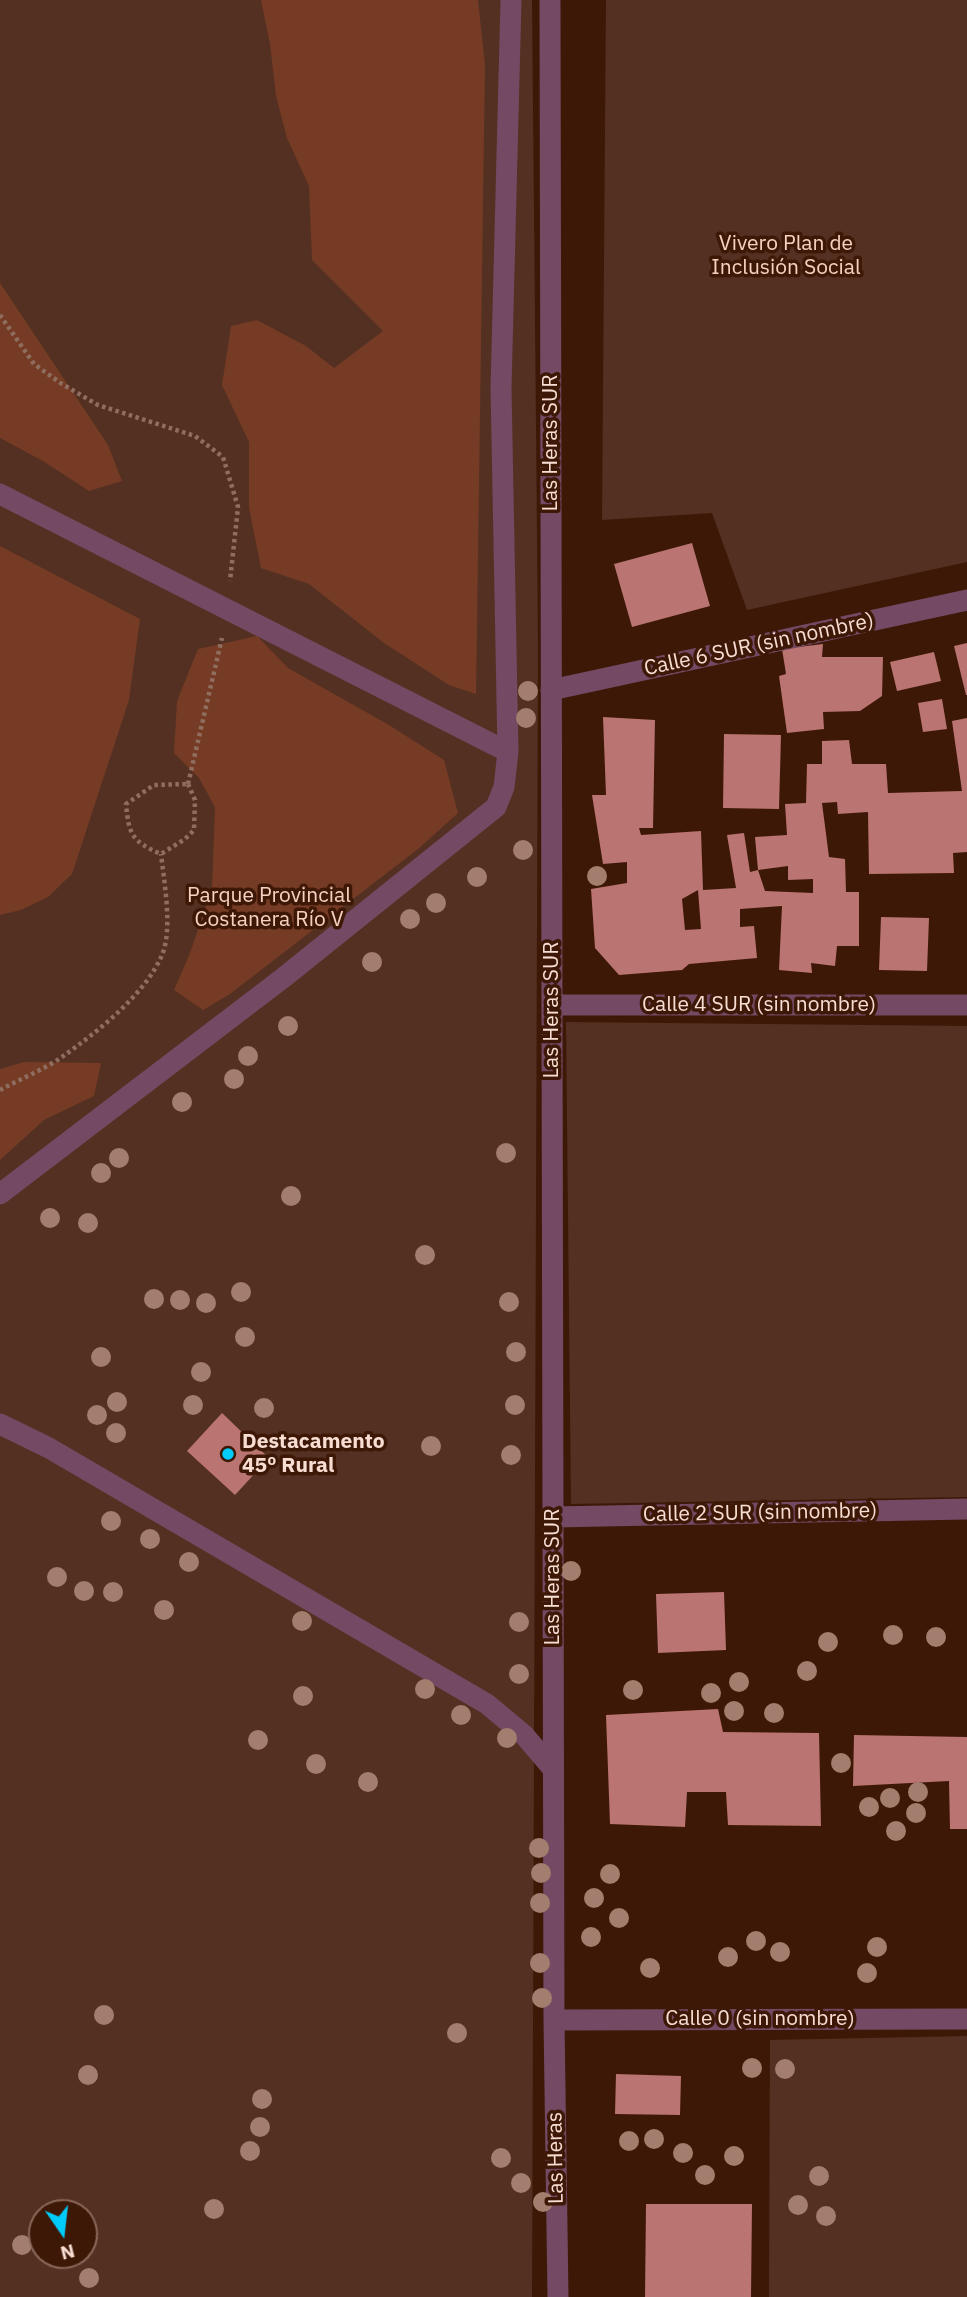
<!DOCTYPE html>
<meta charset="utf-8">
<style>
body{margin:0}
#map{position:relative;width:967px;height:2297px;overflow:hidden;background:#3e1807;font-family:"IBM Plex Sans",sans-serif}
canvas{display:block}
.north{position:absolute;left:28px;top:2199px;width:70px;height:70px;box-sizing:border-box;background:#3e1807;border:2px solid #886759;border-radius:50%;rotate:166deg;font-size:19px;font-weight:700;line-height:28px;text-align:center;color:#f8ddd3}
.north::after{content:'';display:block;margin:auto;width:24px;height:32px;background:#00cbf9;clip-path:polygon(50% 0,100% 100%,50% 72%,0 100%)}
</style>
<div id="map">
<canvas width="967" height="2297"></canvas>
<div class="north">N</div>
</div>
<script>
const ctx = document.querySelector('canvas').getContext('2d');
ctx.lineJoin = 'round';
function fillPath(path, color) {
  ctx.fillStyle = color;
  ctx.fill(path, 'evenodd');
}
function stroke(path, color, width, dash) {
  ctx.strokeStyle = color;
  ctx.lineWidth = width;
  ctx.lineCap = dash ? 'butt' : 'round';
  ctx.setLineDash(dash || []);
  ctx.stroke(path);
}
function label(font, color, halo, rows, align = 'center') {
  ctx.font = font + ' "IBM Plex Sans",sans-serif';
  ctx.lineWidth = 7;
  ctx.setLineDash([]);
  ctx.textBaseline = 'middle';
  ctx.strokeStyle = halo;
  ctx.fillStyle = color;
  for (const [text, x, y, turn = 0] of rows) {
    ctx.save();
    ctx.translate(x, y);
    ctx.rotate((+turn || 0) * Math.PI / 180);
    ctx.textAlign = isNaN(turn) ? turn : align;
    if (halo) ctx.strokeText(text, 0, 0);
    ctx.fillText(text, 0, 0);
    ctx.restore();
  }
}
fillPath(new Path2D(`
 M0 0H532L538 644 532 2297H0ZM42 2213H84V2255H42Z
 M606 0H967V562L747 610 712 513 602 520Z
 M566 1022 967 1026V1497L571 1504Z
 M967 2036V2297H769L770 2040Z`), '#543022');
fillPath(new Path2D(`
 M261 0H478L485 65 476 694 449 685 384 643 309 584 261 568 249 508V442L222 385 231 326 257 320 306 346 334 368 383 331 312 260 309 186 287 138 276 96 270 44Z
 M0 283 108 445 122 481 89 491 43 461 0 438Z
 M0 546 140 619 129 700 72 874 48 897 21 910 0 915Z
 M257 636 288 668 389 725 444 760 458 813 418 849 230 994 203 1010 174 990 190 953 212 889 215 807 199 778 174 753 177 701 198 649Z
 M24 1062 101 1063 94 1096 44 1120 0 1160V1069Z`), '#753b24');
fillPath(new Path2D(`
 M692 543 710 606 632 627 614 564Z
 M967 643V695H966L954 646Z
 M823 644 822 657H883L882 696 860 711 823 712 824 729 787 733 779 676 786 674 782 649Z
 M934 652 941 681 897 691 890 662Z
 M942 699 947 729 923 732 918 703Z
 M603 717 655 720 653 828H639L641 835 701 831 703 890 736 888 727 835 744 833 750 872 758 870 765 891 813 893V879L788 880V866L758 870 755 837 787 835 785 804 806 803 807 764H822V741L849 740 852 764H886L888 793 962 791 952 721 967 718V852L953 853 954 873 869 874 868 812 838 814 837 802 822 803 829 857 845 859 846 892H859V946H837L835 966 811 963 812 973 779 970 782 906 740 909V927L754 926 757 958 689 964 682 970 619 975 595 948 591 889 627 883V862L603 864 592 795H606ZM698 890 701 929 685 930 682 899Z
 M724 734 781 735 779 809 723 808Z
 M881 917 929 918 927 971 879 970Z
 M222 1413 269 1458 235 1495 187 1451Z
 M724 1592 726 1650 658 1653 656 1594Z
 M718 1709 723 1732 819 1733 821 1826 728 1825 726 1792H687L685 1827 610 1824 606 1715Z
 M854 1735 967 1737V1829H950L949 1781 853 1786Z
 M616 2074 681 2076 680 2115 615 2114Z
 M646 2204H752L751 2297H645Z`), '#ba7471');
stroke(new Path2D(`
 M0 315 34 364 62 384 98 405 195 436 223 457 238 507 230 581
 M188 784 222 638
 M188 784 195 800 194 830 185 839 161 854C131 841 129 834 126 804L154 785Z
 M0 1090C20 1079 43 1070 62 1057 97 1032 145 995 162 955 173 929 164 881 161 854`), '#8f6e60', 4.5, [3.5, 3.5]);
stroke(new Path2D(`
 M550 0 554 2020 558 2297
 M0 494 508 752
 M551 690 967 600
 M552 1005H967
 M0 1194 283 978 496 807 504 787 508 752 501 388 511 0
 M0 1424 49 1448 487 1704 524 1735 553 1769
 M553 1517 967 1509
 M554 2020 967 2019`), '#734963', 21);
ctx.fillStyle = '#a37d6d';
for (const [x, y] of [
 [528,691],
 [526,718],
 [523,850],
 [597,876],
 [477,877],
 [436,903],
 [410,919],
 [372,962],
 [288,1026],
 [248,1056],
 [234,1079],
 [182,1102],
 [506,1153],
 [119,1158],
 [101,1173],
 [291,1196],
 [50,1218],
 [88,1223],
 [425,1255],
 [241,1292],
 [154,1299],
 [180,1300],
 [509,1302],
 [206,1303],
 [245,1337],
 [516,1352],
 [101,1357],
 [201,1372],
 [117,1402],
 [193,1405],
 [515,1405],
 [264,1408],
 [97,1415],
 [116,1433],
 [431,1446],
 [511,1455],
 [111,1521],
 [150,1539],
 [189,1562],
 [571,1571],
 [57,1577],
 [84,1591],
 [113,1592],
 [164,1610],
 [302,1621],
 [519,1622],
 [893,1635],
 [936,1637],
 [828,1642],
 [807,1671],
 [519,1674],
 [739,1682],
 [425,1689],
 [633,1690],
 [711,1693],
 [303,1696],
 [734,1711],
 [774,1713],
 [461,1715],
 [507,1738],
 [258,1740],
 [841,1763],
 [316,1764],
 [368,1782],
 [918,1792],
 [890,1798],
 [869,1807],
 [916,1813],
 [896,1831],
 [539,1848],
 [541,1873],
 [610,1874],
 [594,1898],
 [540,1903],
 [619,1918],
 [591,1937],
 [756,1941],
 [877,1947],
 [780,1952],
 [728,1957],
 [540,1963],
 [650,1968],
 [867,1973],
 [542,1998],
 [104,2015],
 [457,2033],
 [752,2068],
 [785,2069],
 [88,2075],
 [262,2099],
 [260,2127],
 [654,2139],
 [629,2141],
 [250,2151],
 [683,2153],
 [734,2156],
 [501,2158],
 [705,2175],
 [819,2176],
 [521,2183],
 [543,2202],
 [798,2205],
 [214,2209],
 [826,2216],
 [22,2245],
 [89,2278]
]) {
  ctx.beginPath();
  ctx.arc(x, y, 10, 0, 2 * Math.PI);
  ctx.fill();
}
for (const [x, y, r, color] of [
 [228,1454,7,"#00cbf9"]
]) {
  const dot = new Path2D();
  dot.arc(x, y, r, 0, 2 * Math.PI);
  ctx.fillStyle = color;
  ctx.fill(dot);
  stroke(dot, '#3e1807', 2.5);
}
label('21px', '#f6d0c1', '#3e1807', [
 ["Vivero Plan de",786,244],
 ["Inclusión Social",786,268],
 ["Parque Provincial",269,896],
 ["Costanera Río V",269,920]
]);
label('21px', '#f8ddd3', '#3e1807', [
 ["Las Heras SUR",551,443,-90],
 ["Calle 6 SUR (sin nombre)",759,645,-12],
 ["Calle 4 SUR (sin nombre)",759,1005],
 ["Las Heras SUR",552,1010,-90],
 ["Calle 2 SUR (sin nombre)",760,1513,-1],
 ["Las Heras SUR",553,1577,-90],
 ["Calle 0 (sin nombre)",760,2019],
 ["Las Heras",556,2158,-91]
]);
label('bold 21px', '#f8ddd3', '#3e1807', [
 ["Destacamento",242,1442],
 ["45º Rural",242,1466]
], 'left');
</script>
